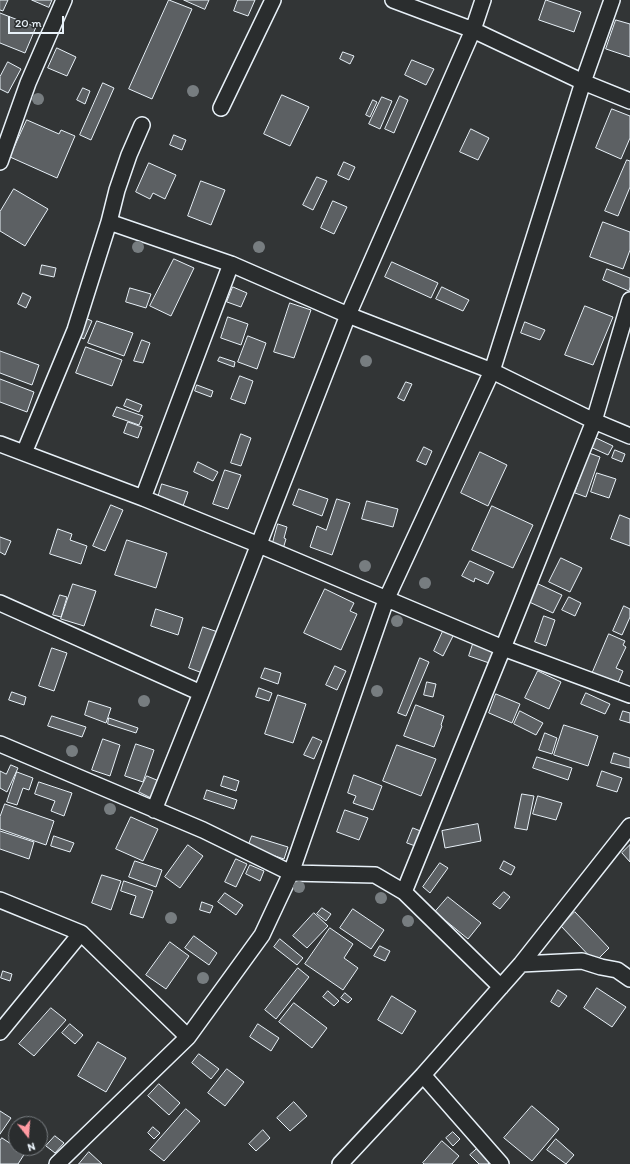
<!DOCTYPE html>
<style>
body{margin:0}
#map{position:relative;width:630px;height:1164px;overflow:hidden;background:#323536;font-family:Itim,sans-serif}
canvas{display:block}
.north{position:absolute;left:8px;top:1116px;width:40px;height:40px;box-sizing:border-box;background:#2a2d2e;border:1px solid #767b7f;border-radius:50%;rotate:163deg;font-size:11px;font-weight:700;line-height:16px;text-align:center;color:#e8f1f8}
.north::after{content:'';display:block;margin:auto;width:14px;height:18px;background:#ff9aa2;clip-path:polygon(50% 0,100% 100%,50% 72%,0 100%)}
.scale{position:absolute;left:8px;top:16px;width:56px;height:18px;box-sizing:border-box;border:2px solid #e8f1f8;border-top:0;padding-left:5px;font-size:12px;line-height:14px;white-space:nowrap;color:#e8f1f8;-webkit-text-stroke:3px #2a2d2e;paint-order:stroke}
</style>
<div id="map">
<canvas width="630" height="1164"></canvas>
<div class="north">N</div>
<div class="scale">20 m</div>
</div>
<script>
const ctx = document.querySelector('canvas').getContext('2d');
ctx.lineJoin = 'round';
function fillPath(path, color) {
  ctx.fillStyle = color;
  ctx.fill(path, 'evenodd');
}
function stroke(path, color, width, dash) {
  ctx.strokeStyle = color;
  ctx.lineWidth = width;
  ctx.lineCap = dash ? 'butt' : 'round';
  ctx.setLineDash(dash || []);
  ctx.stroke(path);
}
const building = new Path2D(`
 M0 0H8L3 11 0 10Z
 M32 0H52L49 7Z
 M169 0 192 9 152 99 129 89Z
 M184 0H209L205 9Z
 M238 0H255L248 16 234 11Z
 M546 0 581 12 574 32 539 20Z
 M0 13 36 27 25 53 0 43Z
 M616 20 630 24V57L606 49Z
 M57 48 76 57 67 76 48 68Z
 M343 52 354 56 350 64 340 59Z
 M412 60 434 69 426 85 405 75Z
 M8 62 21 69 8 93 0 89V77Z
 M103 83 114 88 91 140 80 135Z
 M83 88 90 91 85 104 77 100Z
 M282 95 309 107 290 146 264 134Z
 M400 96 408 100 394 133 385 129Z
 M382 97 392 101 380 129 369 124Z
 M373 100 377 102 370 117 366 115Z
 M612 109 630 116V138L621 159 596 148Z
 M27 120 59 134 61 130 75 136 57 178 10 157Z
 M471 129 489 138 478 160 460 152Z
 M174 135 186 140 182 150 170 145Z
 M627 160 630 161V187L618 216 605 211Z
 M344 162 355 167 349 180 338 175Z
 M149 163 176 175 165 199 153 193 150 199 136 192Z
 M317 177 327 181 313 210 303 205Z
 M201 181 225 190 211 225 188 216Z
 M14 189 48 209 25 246 0 231V212Z
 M333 201 347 207 334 234 321 228Z
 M603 222 630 232V250L623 269 590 257Z
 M174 259 194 268 171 316 150 306Z
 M392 262 438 283 431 298 385 277Z
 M42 265 56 268 54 277 40 274Z
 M607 269 630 278V287L629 291 603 280Z
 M233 287 247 293 241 307 227 302Z
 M442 287 469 300 463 311 436 299Z
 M130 288 151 294 146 308 126 302Z
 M23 293 31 297 26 308 18 304Z
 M290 303 311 310 294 358 274 352Z
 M585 306 613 317 593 365 565 355Z
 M83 317 92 321 84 339 75 335Z
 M228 317 248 324 241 345 221 338Z
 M97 321 133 333 124 356 88 343Z
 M525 322 545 330 540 340 521 333Z
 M248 336 266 343 257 369 238 362Z
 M142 340 150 343 143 363 134 361Z
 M86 347 122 360 112 386 76 373Z
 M0 351 39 365 32 385 0 373Z
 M220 357 235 362 234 367 218 361Z
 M240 376 253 381 245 404 231 399Z
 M0 379 34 392 27 412 0 402Z
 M406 382 412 384 404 401 398 398Z
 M197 385 213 391 211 397 195 391Z
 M127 399 142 405 139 412 124 406Z
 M117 407 143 416 139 425 113 416Z
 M128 422 142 427 138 438 124 433Z
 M241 434 251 438 241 466 231 463Z
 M592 436 613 446 608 455 588 446Z
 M424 447 432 451 426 465 417 461Z
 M615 450 625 454 622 462 612 458Z
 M480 452 507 465 488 506 461 493Z
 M589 453 600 457 586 497 575 493Z
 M198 462 218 472 213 481 194 472Z
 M225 470 241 475 228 509 213 504Z
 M597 473 616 479 609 498 591 492Z
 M162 484 188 492 182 509 157 501Z
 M299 489 328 499 322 516 293 505Z
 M337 499 350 503 332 555 310 547 317 526 326 530Z
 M367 501 398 509 393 527 362 519Z
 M111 505 123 510 105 551 93 546Z
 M492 506 533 525 513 568 472 550Z
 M620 515 630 519V546L611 539Z
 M278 524 287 527 284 538 286 539 283 549 272 546Z
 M58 529 72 534 70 540 87 546 81 564 50 554Z
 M0 537 11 541 5 555 0 552Z
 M127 540 167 553 156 588 115 575Z
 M561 558 582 568 570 592 549 582Z
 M470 561 494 572 488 584 475 578 474 582 462 576Z
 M534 582 562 595 553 613 525 600Z
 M73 584 96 591 84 626 61 619Z
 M325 589 354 603 350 611 357 614 341 650 304 633Z
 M60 595 67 597 61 617 53 615Z
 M569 597 581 603 575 616 562 610Z
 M624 606 630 609V617L622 635 613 631Z
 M156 609 183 618 178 635 151 626Z
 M544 616 555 620 546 646 535 642Z
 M203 627 218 632 205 674 189 668Z
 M444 629 454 634 443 656 434 651Z
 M609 634 625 641 623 645 626 647 616 668 623 671 617 685 592 674Z
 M473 644 496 652 492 664 469 656Z
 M52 648 67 653 54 691 39 686Z
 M420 658 429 662 406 716 398 713Z
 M335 666 346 671 337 690 326 685Z
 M265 668 281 673 278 684 261 678Z
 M538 671 561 682 549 709 525 698Z
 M427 682 436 684 433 697 424 695Z
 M259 688 272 693 269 701 256 697Z
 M12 692 26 697 24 705 9 700Z
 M586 693 610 704 605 714 581 704Z
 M496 694 520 704 512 723 489 713Z
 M278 695 306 704 293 743 265 734Z
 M89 701 111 708 106 723 85 715Z
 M416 705 444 716 441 725 442 726 434 747 404 736Z
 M520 711 543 723 536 735 514 724Z
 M623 711 630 713V723L620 720Z
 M52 716 86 727 82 737 48 726Z
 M109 718 138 728 136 733 108 724Z
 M564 725 598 736 588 766 554 755Z
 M545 733 557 738 552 754 539 750Z
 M313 737 322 741 314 759 304 755Z
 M103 739 120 745 110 776 92 770Z
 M136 744 154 750 143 782 125 776Z
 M397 745 436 759 421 796 383 781Z
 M614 753 630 758V768L611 763Z
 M537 757 572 768 568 780 533 768Z
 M11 765 18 768 7 792 0 788V771L6 774Z
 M602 771 622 778 617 792 597 786Z
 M17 772 33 778 29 790 23 788 17 805 7 802Z
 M354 775 382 786 373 810 353 803 356 796 348 793Z
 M147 776 159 781 151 798 139 792Z
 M224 776 239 781 236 791 221 786Z
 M39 782 72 793 64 816 51 811 55 801 35 794Z
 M207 790 237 800 234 809 204 799Z
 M522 794 534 796 527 830 515 828Z
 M538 796 562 803 556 820 533 814Z
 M5 804 54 821 46 845 0 829V817Z
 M345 810 368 818 359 840 337 832Z
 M131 817 158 829 143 861 116 849Z
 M478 824 481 841 445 848 442 831Z
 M413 828 423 832 418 847 407 843Z
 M0 831 34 842 29 859 0 849Z
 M54 836 74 843 70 852 51 846Z
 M252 836 288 847 284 859 248 847Z
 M188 845 203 856 180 888 165 877Z
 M630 845V862L622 853Z
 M236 859 247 864 236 887 225 882Z
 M135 861 162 870 156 887 129 877Z
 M504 861 515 867 511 875 500 869Z
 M440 863 448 868 430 893 423 887Z
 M250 865 264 871 260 881 246 874Z
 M102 875 121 881 111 910 92 903Z
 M124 881 153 891 143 918 130 914 136 896 121 891Z
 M504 892 510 897 500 909 493 904Z
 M225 893 243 905 236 915 218 902Z
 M448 897 481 923 468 939 435 912Z
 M202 902 213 906 210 913 200 910Z
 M322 908 331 914 326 921 317 914Z
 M353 909 384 930 371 949 340 928Z
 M575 912 609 948 595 962 561 926Z
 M314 913 328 926 307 948 293 936Z
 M330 928 353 944 344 958 358 968 343 990 305 964Z
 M194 936 217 953 209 965 185 948Z
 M280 939 303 958 297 965 274 947Z
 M170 942 189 956 166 989 146 975Z
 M380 946 390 951 385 961 374 956Z
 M298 968 309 977 276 1019 265 1010Z
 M3 971 12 974 10 981 1 978Z
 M597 988 626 1007 612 1027 584 1008Z
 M558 990 567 996 559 1007 551 1002Z
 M328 991 339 1001 334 1006 323 997Z
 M345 993 352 999 348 1003 341 998Z
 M392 996 416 1011 402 1034 378 1020Z
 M294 1003 327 1028 312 1048 279 1022Z
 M51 1008 66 1020 34 1056 19 1044Z
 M70 1024 83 1035 75 1044 62 1033Z
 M258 1024 279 1038 271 1051 250 1037Z
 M98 1042 126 1058 106 1092 78 1076Z
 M199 1054 219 1069 211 1079 192 1063Z
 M227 1069 244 1082 225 1106 208 1093Z
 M159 1084 180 1103 169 1115 148 1096Z
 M294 1102 307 1116 290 1131 277 1118Z
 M532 1106 559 1129 532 1161 504 1138Z
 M186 1109 200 1121 164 1161 150 1150Z
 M0 1111 11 1118 0 1134Z
 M153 1127 160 1133 154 1139 148 1133Z
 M263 1130 270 1138 256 1151 249 1144Z
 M453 1132 460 1139 453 1146 446 1138Z
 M55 1136 64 1143 55 1153 46 1146Z
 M2 1138 25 1153 18 1164H0V1141Z
 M556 1139 574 1155 566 1164 547 1150Z
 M442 1141 459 1156 452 1164H424L423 1163Z
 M479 1147 492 1160 488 1164H479L470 1155Z
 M89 1152 102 1164H79Z`);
fillPath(building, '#5c6063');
stroke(building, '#e8f1f8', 1);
const street = new Path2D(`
 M393 0 473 30 583 82 630 101
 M221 108 273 0
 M0 162 28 83 64 0
 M109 222 231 264 348 315 492 371 594 421 630 436
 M0 444 143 498 259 545 503 648 630 695
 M24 453 75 330 109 222 117 190 129 155 142 125
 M143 498 231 264
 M0 603 201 693
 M0 744 203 830 291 873 375 875 404 892 501 987
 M154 810 201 693 348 315 473 30 483 0
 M404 892 503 648 594 421 630 300
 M0 900 81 933
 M521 964 582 961 601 967 617 970 630 979
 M0 1032 81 933 188 1037
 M423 1075 501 1164
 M57 1164 188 1037 262 935 291 873 386 600 492 371 583 82 612 0
 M340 1164 423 1075 521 964 630 826`);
stroke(street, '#e8f1f8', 18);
stroke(street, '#2a2d2e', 15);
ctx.fillStyle = '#777d80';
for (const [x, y] of [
 [193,91],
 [38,99],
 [138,247],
 [259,247],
 [366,361],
 [365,566],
 [425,583],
 [397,621],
 [377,691],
 [144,701],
 [72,751],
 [110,809],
 [299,887],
 [381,898],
 [171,918],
 [408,921],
 [203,978]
]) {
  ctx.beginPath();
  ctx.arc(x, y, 6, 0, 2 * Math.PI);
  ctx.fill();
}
</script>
